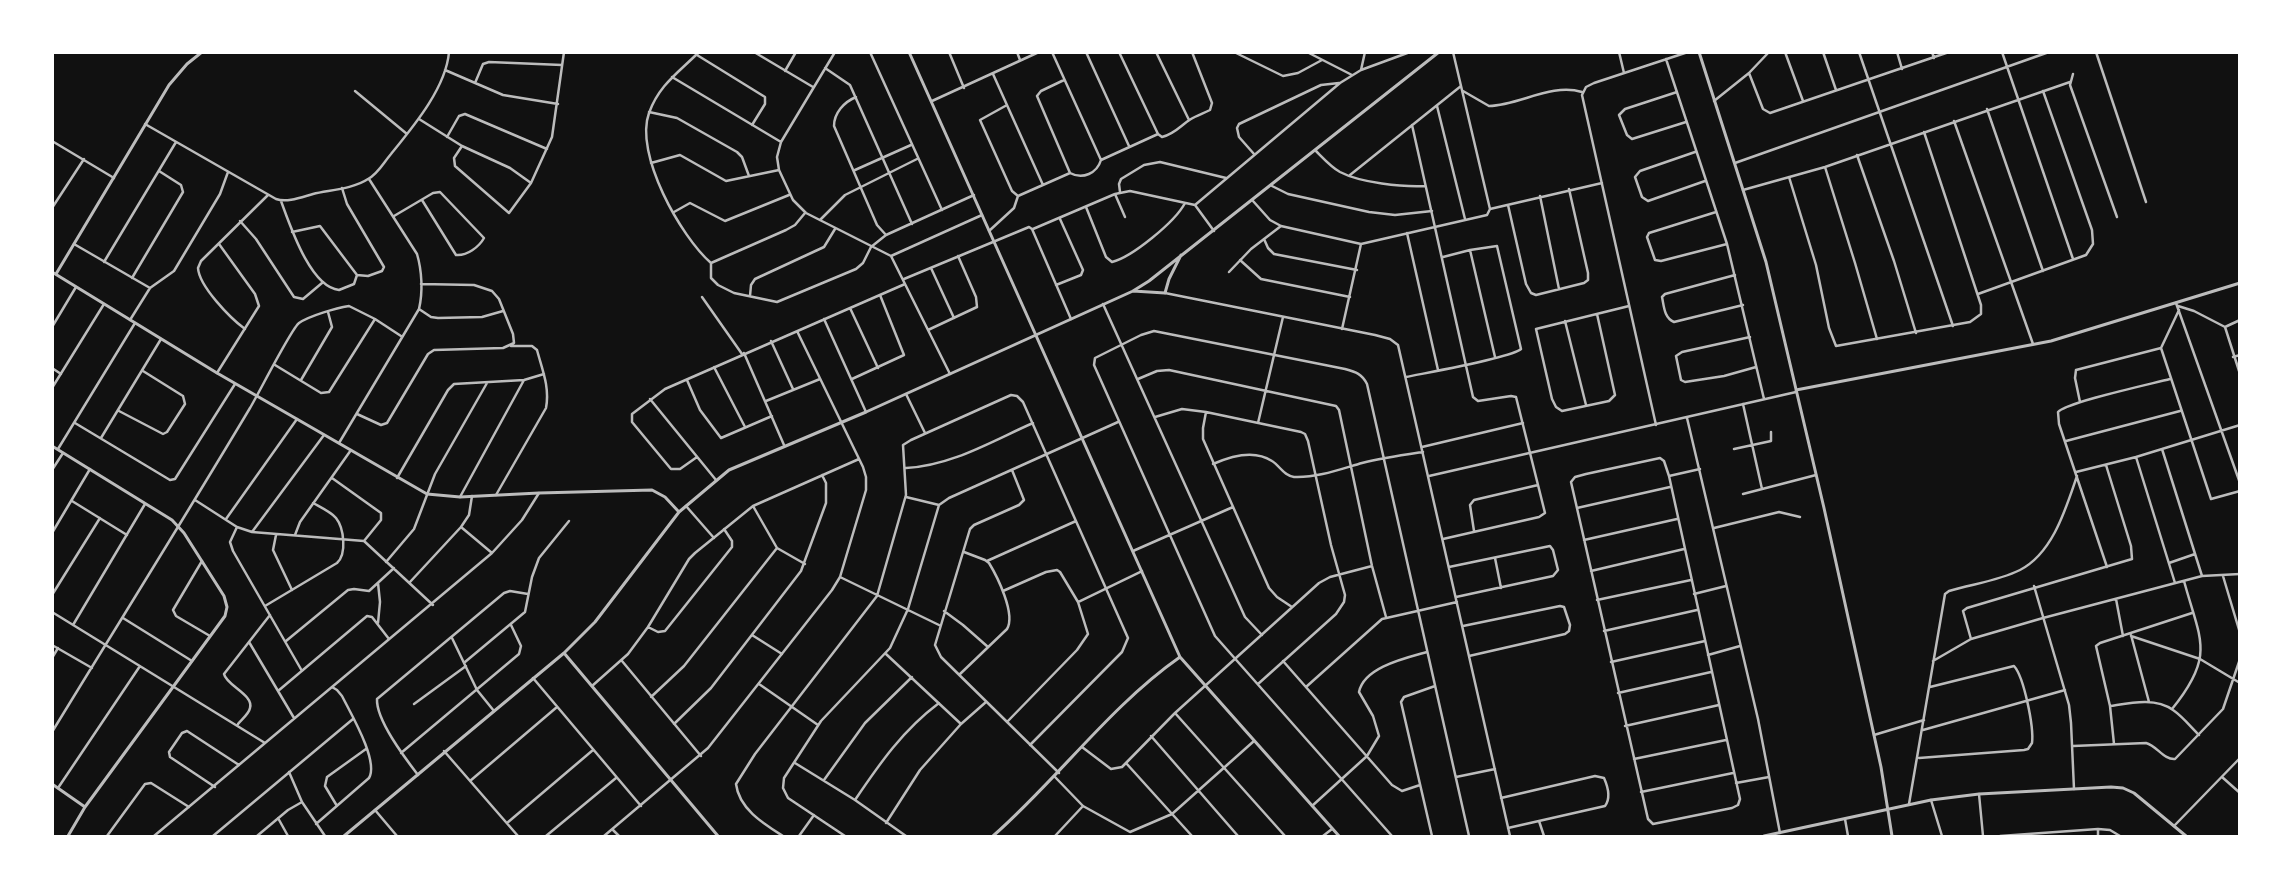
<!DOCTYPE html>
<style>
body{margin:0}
#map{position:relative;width:2292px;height:889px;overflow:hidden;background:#111;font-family:Roboto,sans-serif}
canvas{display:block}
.frame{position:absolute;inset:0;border:54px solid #fff;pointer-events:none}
</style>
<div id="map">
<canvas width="2292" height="889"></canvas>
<div class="frame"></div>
</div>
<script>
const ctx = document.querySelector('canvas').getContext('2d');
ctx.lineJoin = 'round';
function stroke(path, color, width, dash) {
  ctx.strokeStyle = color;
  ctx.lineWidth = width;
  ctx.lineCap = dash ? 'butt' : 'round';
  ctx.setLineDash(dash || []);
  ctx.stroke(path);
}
stroke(new Path2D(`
 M699 52C678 73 659 85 649 113 634 154 681 237 711 263
 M754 52 813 87
 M835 52 781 142 777 157 779 170 793 200 806 213 891 256 950 374
 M870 52 942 210
 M949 52 964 88
 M1017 52 1020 60
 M1052 52 1101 160
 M1086 52 1129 146
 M1119 52 1158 134
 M1156 52 1189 120
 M1234 52 1283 76 1298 73 1322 60
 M1307 52 1352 75
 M1619 52 1624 73
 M1785 52 1803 101
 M1823 52 1836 90
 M1859 52 1953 326
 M1897 52 1902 69
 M1932 52 1934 58
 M2002 52 2073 259
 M2096 52 2146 202
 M697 55 765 97V104L752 125
 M1666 59 1727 244 1764 399
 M825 68 850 85 912 224
 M445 70 503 95 558 104
 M1361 70 1365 52
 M785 71 796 52
 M1749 73 1763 109 1770 113 1949 52
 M993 74 1043 185
 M2073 74 2070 85 2117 217
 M672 77 781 142
 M1064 80 1041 91 1037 96 1070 173
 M475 83 483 64 489 62 562 65
 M355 91 407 134
 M1463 91 1489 106C1520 105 1551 83 1582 92
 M1677 92 1625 109 1619 115 1627 135 1632 139 1686 122
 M856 97C844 102 834 113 834 126L877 225 886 235
 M932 101 1039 52
 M1714 101 1749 73 1769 52
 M1007 105 980 120 1012 191 1018 196 1070 173C1083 180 1097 173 1101 160L1158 134 1162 137C1175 134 1181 125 1191 119 1196 116 1204 113 1210 110L1212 103 1192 52
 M1437 106 1465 219
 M1987 109 2043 271
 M649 112 677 118 737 152 742 157 749 176
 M419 119 462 146 510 168 531 183
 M1954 121 2033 344
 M145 124 276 199C287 203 302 197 313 194 330 190 353 189 368 179 378 174 384 162 391 154 413 127 446 88 449 52
 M1412 125 1473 397 1478 401 1511 396 1516 397 1545 513 1539 517 1443 539
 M447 137 459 116 465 114 547 149
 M52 141 114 178
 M462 146 454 158 455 166 509 213 531 183 552 137 564 52
 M1316 151C1323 158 1331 167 1340 172 1361 183 1402 187 1425 186
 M1695 152 1640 171 1635 177 1642 197 1648 201 1705 181
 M1254 154 1239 137 1237 128 1239 124 1321 85 1339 83
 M1857 155 1894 261 1916 333
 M651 163 680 155 726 181 779 170
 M1735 163 2049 52
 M1825 167 1855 263 1877 339
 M855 170 911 145
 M1350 175 1461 86
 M1789 177 1816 265 1829 328 1836 346 1970 322 1981 314V305L1924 132
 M1272 186 1288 194 1369 212 1395 215 1432 211
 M342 188 347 204 384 267 382 271 368 276 357 275
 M1743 190 1825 167 2070 82
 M1120 192 1119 184 1121 179 1144 165 1160 162 1226 178
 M1115 194 1125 217
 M1540 196 1559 289
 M281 201C290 225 310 287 339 290L354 284 357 275
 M1253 201 1270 220 1281 226 1361 244 1487 215 1490 209 1453 52
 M1195 205 1340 83 1361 70 1410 52
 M1508 205 1526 284 1531 293 1536 295 1584 283 1588 280V273L1569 189
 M1086 207 1106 257 1112 262C1132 257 1175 222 1185 203
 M52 208 84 159
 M1490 209 1602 183
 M674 212 690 203 725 221 789 195
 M1716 212 1649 233 1647 237 1655 260 1661 261 1727 244
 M394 216 433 193 440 192 484 238C479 247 467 256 456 255L422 200
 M820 220 845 195 917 159
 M240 221 256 239 294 297 303 299 322 283
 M1033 229 1115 194 1130 191 1195 205 1214 231
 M989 231 1014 208 1018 196
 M292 232 320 226 357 275
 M1407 233 1438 370
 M1264 239 1268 248 1274 254 1357 270
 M74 244 150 288 174 271 220 194 228 172
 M1470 250 1495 357
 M891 256 982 215
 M1240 260 1261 279 1350 297
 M104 262 176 142
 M711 263V278L718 285 734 293 777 302 856 269 863 263 871 247 886 235 974 195
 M711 263 786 230 795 225 805 213
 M931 268 954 318
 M1229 272 1251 249 1281 226
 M1735 275 1665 294 1662 297C1664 306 1664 318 1674 322L1743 305
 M132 278 183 192 181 185 159 171
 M904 279 1029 227 1032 229 1071 319
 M1056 285 1081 275 1083 270 1060 219
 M1165 293 1375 335 1390 339 1398 345 1510 836
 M1978 294 2086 255 2093 244 2092 230 2043 91
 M750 296 751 285 755 279 824 247 835 229
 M702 297 742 354
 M2176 303 2240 483
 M1103 304 1245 617 1262 635
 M2178 306 2194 311 2225 327 2240 374
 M850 308 878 368
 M419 309 431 317 438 318 482 317 503 311
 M2179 310 2161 348 2211 499 2240 491
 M1597 314 1615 395 1609 401 1562 411 1556 407 1552 399 1536 329 1629 306
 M824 319 866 412
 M130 320 150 288
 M1565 321 1586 405
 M52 327 76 287
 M2225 327 2240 320
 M245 329C230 318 199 286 198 268L201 261 268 195
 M1342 329 1361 244
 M928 330 977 307 976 297 958 256
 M1750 337 1682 352 1676 356 1681 380 1685 382 1724 376 1756 367
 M771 341 793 389
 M744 353 784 445
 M2233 357 2240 355
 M275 365 321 393 329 392 375 319
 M714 367 745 427
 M52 368 61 374
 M217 373 259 306 255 294 219 244
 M1406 377C1425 373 1511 358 1521 349L1497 246 1470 250 1443 257
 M852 379 904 355 880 295
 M1138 379 1157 371 1169 370 1336 406 1339 410 1372 566 1386 617
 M301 380 332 327 328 312
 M687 380 700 410 721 438 772 416
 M52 388 104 304
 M906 394 925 433
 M650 399 716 480
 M766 401 820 379
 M2080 402 2075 378 2076 370 2161 348
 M1743 404 1762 489
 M119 411 163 434 167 432 185 404 183 396 143 371
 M1206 412 1203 428V439L1269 588 1277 597 1292 607
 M357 414 381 425 387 423 428 354 434 350 503 348 514 343 513 334 499 299 492 291 474 285 421 284
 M1155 417 1182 409 1206 412 1301 432 1305 434 1308 441 1331 545 1345 595 1344 602 1336 614 1258 684
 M1687 418 1758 719 1780 833
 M75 423 170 480 175 479 235 384
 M1258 423 1283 317
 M1656 425 1582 95 1586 87 1594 83 1688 52
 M101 438 161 339
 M2066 441 2180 411
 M339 443 419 309C423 292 422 271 417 254L369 179
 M1422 447 1523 423
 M58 449 135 323
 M1734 449 1771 441V432
 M2162 449 2202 576
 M697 457 680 469H671L632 422V414L665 389 905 284
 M2136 457 2175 583
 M1660 458 1664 461 1669 476 1740 799 1738 805 1732 808 1653 824 1648 819 1571 482 1575 477 1586 474Z
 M1213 464C1231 456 1254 449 1272 461 1280 466 1284 476 1294 477 1317 478 1341 469 1362 463 1382 458 1403 455 1423 452
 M906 468C951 466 992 441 1033 423
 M52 470 63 453
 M1012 470 1024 500 1019 505 974 525 970 529 935 645 941 657 1059 773
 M2076 472 2136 457 2240 425
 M1429 476 1796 392
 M1669 476 1700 469
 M332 478 381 513V520L364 541
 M397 478 448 390 454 384 524 380 544 374
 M1743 494 1816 475
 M496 495 546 408C550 387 542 369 537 350L532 346H511
 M460 497 524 380
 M906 497 939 505
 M195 500 237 527 252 532 364 541 433 605
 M72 501 127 535
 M686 506 714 538
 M753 506 777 548 805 564
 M1577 508 1670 487
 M226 519 297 419
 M237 527 230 542 233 551 302 671
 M461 527 469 515 472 496
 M1714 528 1779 512 1800 517
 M1474 531 1470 505 1474 500 1538 485
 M252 532 324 435
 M52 533 90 469
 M276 535 273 550 292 590
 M295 535 300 522 351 450
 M1584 540 1677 519
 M1133 551 1233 507
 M1495 558 1501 588
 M202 561 173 610 176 616 210 636
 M987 561 1076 521
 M386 562 414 529 435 474 487 383
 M2169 563 2195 554
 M1449 567 1550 546 1553 550 1558 570 1553 576 1456 597
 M2107 567 2059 424 2058 412C2067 402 2151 384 2170 379
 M1591 571 1684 549
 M2223 576 2240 633
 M840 577 939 625
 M410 582 461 527 492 553
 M378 583 380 602 378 623
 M2034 586 2069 705 2071 723 2074 789
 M1003 591 1046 572 1057 570 1060 572 1078 602 1088 634 1077 650 1007 722
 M1694 594 1726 586
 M52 595 100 518
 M2116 599 2123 636
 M1597 600 1691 580
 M1078 602 1142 571
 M265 606 337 563C347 554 344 528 336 518 331 512 320 507 313 503
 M944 611 963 625 988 647
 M52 612 265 743
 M123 618 192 661
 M73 625 145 504
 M1463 626 1560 606 1564 607 1570 625 1569 631 1565 634 1469 656
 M648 627 658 632 665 631 732 547V541L724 529
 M1604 631 1697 610
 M752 635 782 654
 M2131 635 2149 702
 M2131 636 2200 659 2240 683
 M452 638 477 690 494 711
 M1971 639 1963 611 1967 608 2132 559 2131 546 2106 465
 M286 641 348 590 354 589 369 591 394 568
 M249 642 294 718
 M52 645 92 668
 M886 654 961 724
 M1708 655 1740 646
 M52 658 58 648
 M622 661 701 756
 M1283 661 1392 785 1402 791 1420 785
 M1933 661 1971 639 2043 618 2202 576 2240 574
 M465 662 525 612 532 577 539 558 569 521
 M1611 662 1705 641
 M959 675 1007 629C1016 614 997 576 989 563L985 560 964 552
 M533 678 641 806
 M759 684 818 725
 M592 686 628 654 648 627 689 559 695 553 753 506 859 459
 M1306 687 1382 619 1457 602
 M278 691 367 616 372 617 389 639
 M1618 693 1711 672
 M651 697 684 666 777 548
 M414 704 466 666
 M2110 706C2130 703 2155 697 2173 710 2182 716 2191 727 2199 735
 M2172 709C2216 655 2200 640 2184 581
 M1175 713 1285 836
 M238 724C241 720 249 714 250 708 254 695 226 685 224 674L270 615
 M674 724 711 688 801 571 826 503V483L822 475
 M1625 726 1719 705
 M1923 730 2065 690
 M52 732C118 624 185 517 250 408 258 395 291 329 299 323 309 316 336 308 349 306L375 319 401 336
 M1874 735 1924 720
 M1151 736 1238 836
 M2114 744 2110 706 2096 646 2100 643 2192 613
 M2073 746 2146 743C2157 746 2164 760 2175 759L2223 709 2240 659
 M1082 747 1111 769 1122 767 1175 713 1319 583 1330 577 1372 566
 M444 751 518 836
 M401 753 519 654 521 646 511 625
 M1919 758 2024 750 2028 749 2032 743C2034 727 2024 677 2014 666L1930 687
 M1634 759 1726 740
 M795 763 855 800 906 836
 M1126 763 1192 836
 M289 772 302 802 325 836
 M418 775C405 758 376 720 377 699L504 593 510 591 528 594
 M1055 777 1083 806 1130 832 1172 814 1254 741
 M1456 777 1495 769
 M2222 777 2240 793
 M824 780 865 723 912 677
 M470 781 557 707
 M1736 783 1769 777
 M215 787 170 757 169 752 182 733 187 731 239 765
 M58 788 140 666
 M1641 792 1733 773
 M1979 794 1983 836
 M1501 798 1595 776 1604 778C1608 787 1611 798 1605 806L1508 828
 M855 800C880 763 903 730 939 703
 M1931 800 1942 836
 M1909 804 1945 594 1949 591C1972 584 1998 581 2020 570 2053 553 2066 508 2077 476
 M337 806 325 786 327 777 366 749
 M1312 806 1367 756 1379 736 1373 716 1359 692C1364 667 1406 658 1427 652
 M375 810 397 836
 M278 818 288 836
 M1845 819 1848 836
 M1539 821 1544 836
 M507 823 593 750
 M886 823 920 770 961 724 986 702
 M316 824 369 778C379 761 351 714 342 696L337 690 332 687
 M2174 826 2240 758
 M2098 829V836
 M613 830 619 836
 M107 836 145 784 151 783 189 807
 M154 836 492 553 522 520 539 493
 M213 836 353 719
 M257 836 288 810 302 802
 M546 836 616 778
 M604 836 708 748 832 590 840 577 866 490V477L863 467 797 331
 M783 836C764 824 739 809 736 784L755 754 877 596 906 495 903 445 911 440 1011 395 1017 396 1023 402 1128 638 1122 652 1030 745
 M799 836 814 815
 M845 836 788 798 783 788 784 778 821 721 890 648 908 609 939 505 949 498 1118 422
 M1055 836 1083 806
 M1323 836 1332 829
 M1392 836 1215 636 1094 365 1095 358 1141 335 1154 331 1345 369C1356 372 1362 374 1367 384L1469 836
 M1432 836 1401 702 1404 697 1435 686
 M2000 836 2098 829 2110 830 2120 836`), '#bcbcbc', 2.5);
stroke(new Path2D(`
 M909 52 1180 657 1339 836
 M1699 52 1766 262 1824 508 1881 767 1892 836
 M52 272 217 373 427 494 460 497 539 493 652 490 665 497 679 512
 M56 274 169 85 187 64 202 52
 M1133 291 1165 293 1169 279 1181 255
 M1796 390 2051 341 2240 283
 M52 446 172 520 184 533 224 596 227 607 225 616 85 807 68 836
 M564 653 718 836
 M52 784 85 807
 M344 836 564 653 595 622 679 512 729 470 866 412 1133 291 1149 281 1439 52
 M993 836C1057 780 1110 706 1180 657
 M1764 836 1931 800 1979 794 2111 787 2123 788 2134 793 2186 836`), '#bcbcbc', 3);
</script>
